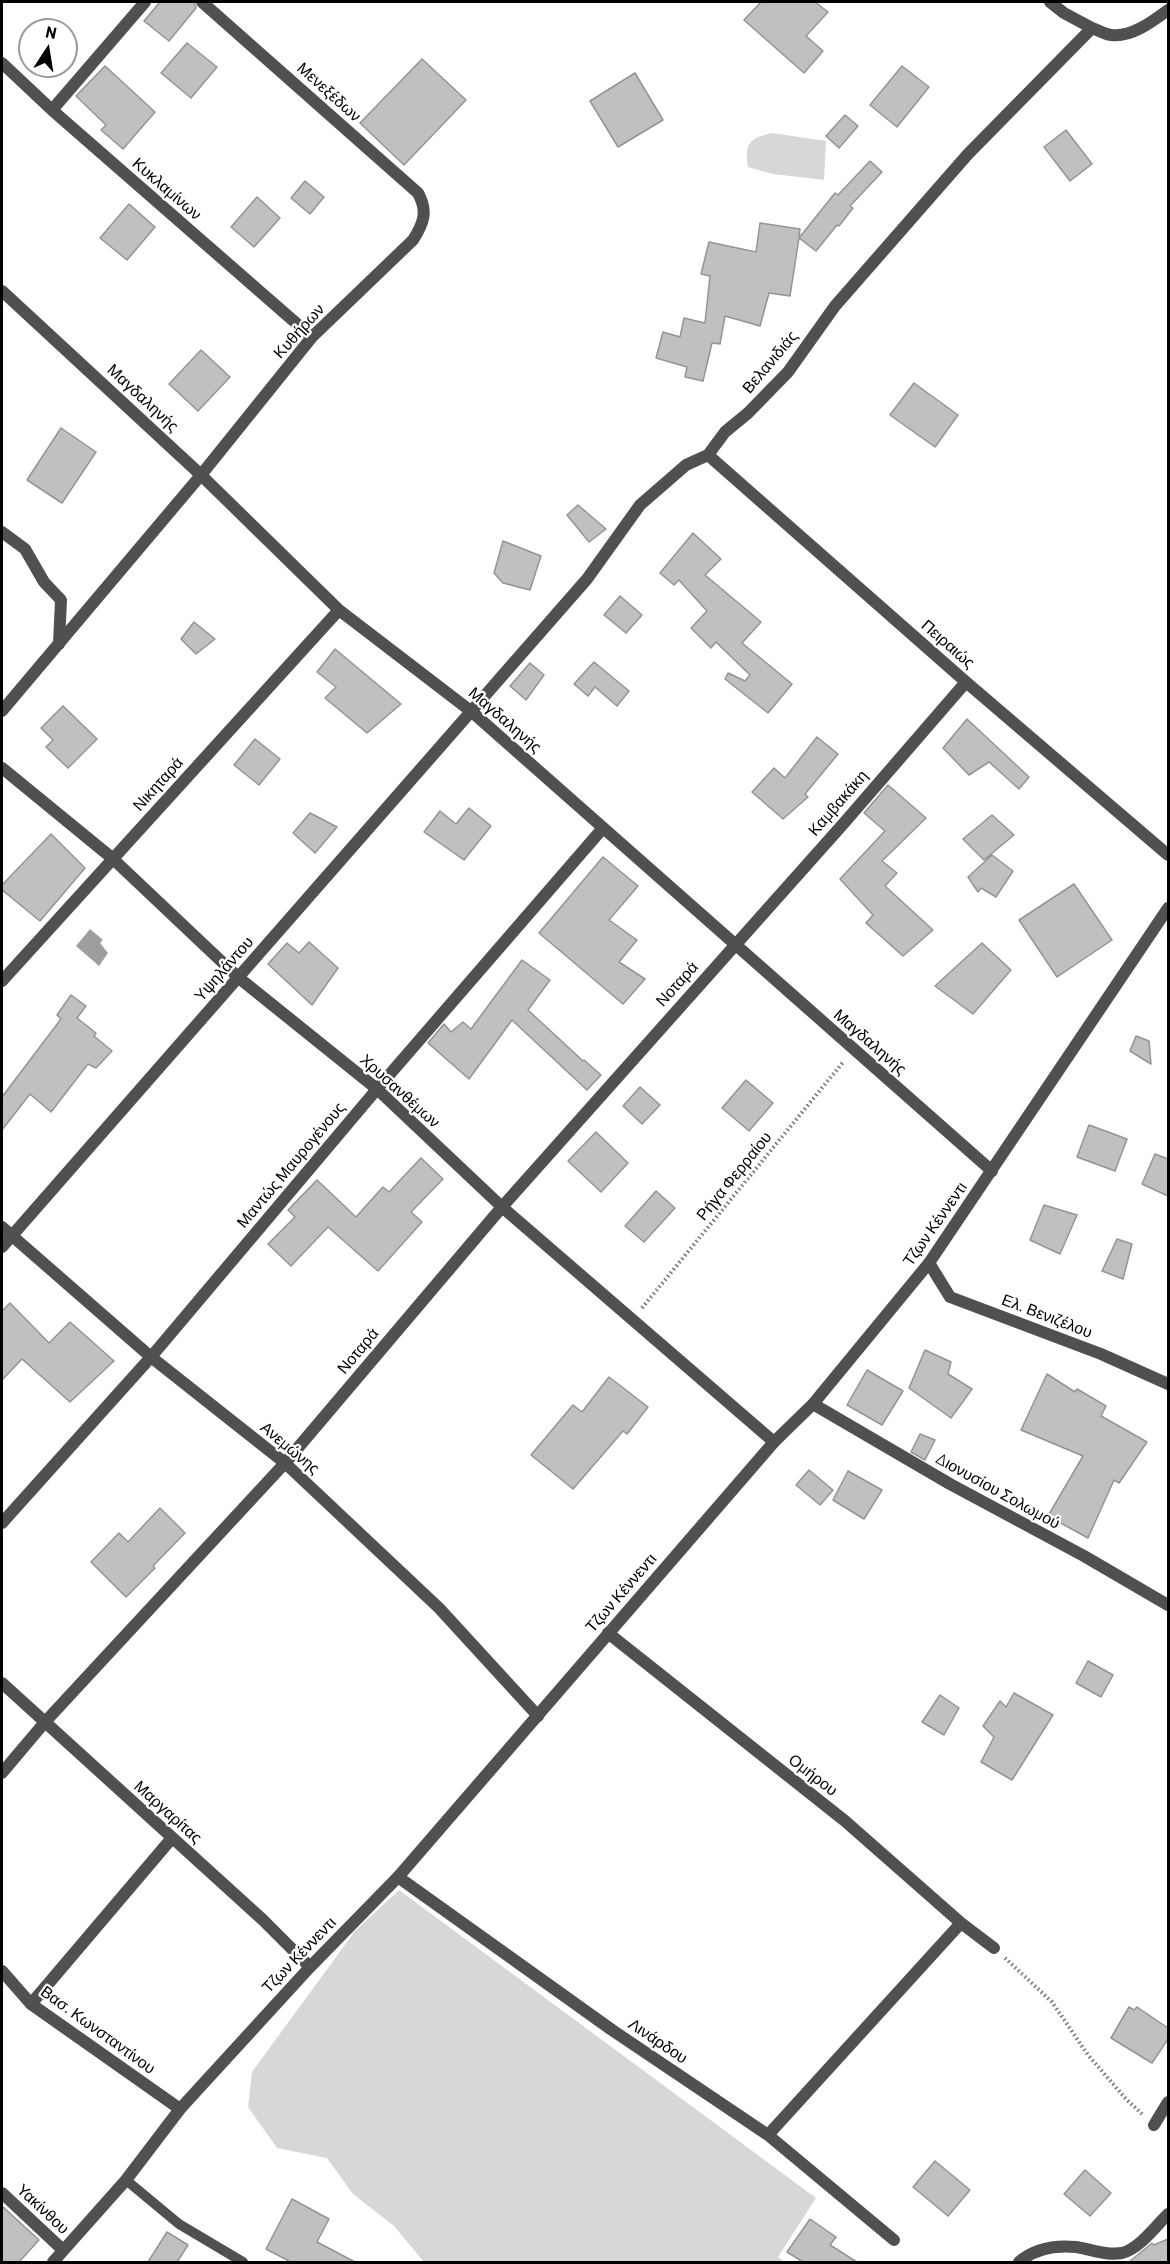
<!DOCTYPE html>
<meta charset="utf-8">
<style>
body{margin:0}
#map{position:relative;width:1170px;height:2264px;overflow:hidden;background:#fff;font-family:Barlow,sans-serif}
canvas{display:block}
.frame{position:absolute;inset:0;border:3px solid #000;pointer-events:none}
.north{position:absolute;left:18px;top:18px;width:60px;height:60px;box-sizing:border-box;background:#fff;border:2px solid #999;border-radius:50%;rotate:12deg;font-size:16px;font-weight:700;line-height:24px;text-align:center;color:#000}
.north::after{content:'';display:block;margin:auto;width:21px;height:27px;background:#000;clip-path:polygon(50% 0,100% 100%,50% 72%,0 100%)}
</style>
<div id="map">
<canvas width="1170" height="2264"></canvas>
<div class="frame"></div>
<div class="north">N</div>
</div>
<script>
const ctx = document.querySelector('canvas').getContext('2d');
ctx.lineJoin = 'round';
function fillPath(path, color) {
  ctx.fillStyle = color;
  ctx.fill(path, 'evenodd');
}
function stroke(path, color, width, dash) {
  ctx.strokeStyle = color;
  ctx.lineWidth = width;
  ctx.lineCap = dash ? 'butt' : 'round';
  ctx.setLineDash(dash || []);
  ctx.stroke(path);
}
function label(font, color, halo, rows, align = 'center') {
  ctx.font = font + ' Barlow,sans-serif';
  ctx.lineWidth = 4.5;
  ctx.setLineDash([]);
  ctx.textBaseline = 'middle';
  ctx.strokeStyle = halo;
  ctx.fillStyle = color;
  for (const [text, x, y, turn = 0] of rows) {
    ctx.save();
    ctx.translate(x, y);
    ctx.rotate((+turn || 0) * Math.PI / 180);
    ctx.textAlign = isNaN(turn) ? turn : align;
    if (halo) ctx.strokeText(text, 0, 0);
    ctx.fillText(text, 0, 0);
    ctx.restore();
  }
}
fillPath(new Path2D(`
 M772 133 826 141 824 180 773 174 748 167C744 143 750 138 772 133Z
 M399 1890 816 2198 778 2257 784 2262H424L394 2226 353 2194 327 2158 277 2148 248 2107 252 2072 355 1931Z`), '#d7d7d7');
fillPath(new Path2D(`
 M90 929 103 940 100 943 108 953 99 966 76 946Z`), '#9e9e9e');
const building = new Path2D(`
 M160 2H194L196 8 169 41 144 21Z
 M761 2H815L828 12 806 36 823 51 804 73 744 20Z
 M187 43 217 67 191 98 161 73Z
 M422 59 466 100 404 165 360 123Z
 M105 66 155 112 123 149 101 130 106 125 76 96Z
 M902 66 929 87 897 127 870 105Z
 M635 73 663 120 618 147 590 101Z
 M845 115 858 126 839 148 826 136Z
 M1066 130 1092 164 1070 181 1044 147Z
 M870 161 882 172 850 206 853 208 839 226 837 225 816 251 799 238 790 296 769 293 760 326 725 316 720 344 712 343 703 381 685 377 687 367 656 358 663 332 680 337 684 318 705 323 710 276 701 274 709 242 756 252 760 223 800 229 799 238 835 193 838 195Z
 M305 181 324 197 310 214 291 198Z
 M257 197 280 218 254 247 231 227Z
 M129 204 155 227 127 260 100 238Z
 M201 350 230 377 198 411 169 384Z
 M914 383 958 415 935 447 890 415Z
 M61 428 96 452 62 503 27 480Z
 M578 505 606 529 589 542 567 515Z
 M693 533 721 559 705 575 761 622 742 643 792 684 768 713 725 679 728 673 745 681 750 675 716 642 711 648 691 628 707 611 679 580 674 585 660 573Z
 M503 541 541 556 530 590 503 583 494 573Z
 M620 596 642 615 626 633 604 615Z
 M194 622 215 639 196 654 181 639Z
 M335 649 401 704 367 733 325 698 336 687 317 672Z
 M594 662 629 691 617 706 595 687 588 696 574 684Z
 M530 663 544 675 526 700 510 686Z
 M63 706 97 739 68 768 46 747 53 740 41 728Z
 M967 719 1029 777 1019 789 989 762 969 775 943 748Z
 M817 737 838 754 805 794 808 797 783 819 752 792 774 768 785 778Z
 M255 739 280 759 259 785 234 765Z
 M888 785 926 818 882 861 897 873 885 886 933 930 903 956 866 923 873 915 840 879 885 831 864 813Z
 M469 808 491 826 464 860 424 832 440 811 456 824Z
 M310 813 337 827 315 853 293 833Z
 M992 815 1014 835 984 860 963 839Z
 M51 834 85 868 40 921 2 890V885Z
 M992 855 1013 871 996 897 981 888 978 892 968 877Z
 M603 857 638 886 609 920 637 940 619 962 645 979 623 1004 539 933Z
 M1074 884 1112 940 1057 977 1019 920Z
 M309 942 338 968 312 1005 268 964 287 943 299 953Z
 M982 943 1011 970 973 1014 935 986Z
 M522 960 550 980 528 1010 583 1061 584 1060 601 1075 587 1090 512 1020 469 1079 428 1043 444 1024 451 1032 463 1022 471 1029Z
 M71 995 86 1006 77 1018 96 1033 94 1036 112 1051 96 1068 88 1064 51 1112 30 1094 2 1130V1097L61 1019 57 1015Z
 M1136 1036 1149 1041 1151 1064 1130 1051Z
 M746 1080 773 1103 749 1131 722 1108Z
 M640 1087 660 1105 642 1124 623 1106Z
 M1089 1125 1127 1139 1115 1171 1077 1157Z
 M596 1132 628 1163 601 1192 568 1161Z
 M1155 1154 1168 1159V1196L1142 1184Z
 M421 1158 443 1179 411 1212 422 1222 378 1271 328 1227 291 1266 268 1244 295 1217 288 1210 317 1180 356 1217 383 1187 389 1192Z
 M656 1191 675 1208 644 1242 625 1226Z
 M1044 1205 1077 1215 1060 1254 1030 1240Z
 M1117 1239 1132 1244 1123 1279 1102 1271Z
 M10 1303 49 1343 70 1322 114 1361 70 1402 22 1359 2 1380V1311Z
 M925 1350 951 1362 948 1374 972 1389 951 1418 909 1388Z
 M867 1370 903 1391 882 1425 847 1405Z
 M1047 1374 1075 1392 1077 1389 1106 1406 1101 1416 1147 1442 1119 1483 1114 1480 1088 1538 1048 1516 1083 1456 1021 1430Z
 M609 1377 648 1407 627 1434 623 1431 573 1489 531 1455 573 1405 582 1412Z
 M920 1434 935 1440 925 1460 911 1452Z
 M809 1470 833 1490 820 1505 796 1485Z
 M848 1471 882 1490 864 1519 833 1500Z
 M160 1508 185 1533 153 1566 155 1568 126 1597 91 1562 119 1533 128 1542Z
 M1088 1661 1113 1675 1101 1697 1076 1683Z
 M1014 1693 1053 1715 1012 1780 981 1762 994 1737 983 1726 1000 1701 1006 1707Z
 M940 1695 959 1708 944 1735 922 1722Z
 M1129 2007 1134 2010 1137 2007 1168 2028V2039L1152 2063 1111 2038Z
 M935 2161 970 2190 948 2216 913 2187Z
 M1085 2170 1111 2193 1090 2216 1064 2194Z
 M292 2199 329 2219 317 2242 355 2262H291L266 2249Z
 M2 2206 39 2240 19 2262H2Z
 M810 2219 836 2237 830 2245 857 2262H803L787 2252Z
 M167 2232 188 2245 177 2262H148Z
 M1168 2239V2262H1129L1152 2243 1154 2245Z`);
fillPath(building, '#c0c0c0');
stroke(building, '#949494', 1.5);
stroke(new Path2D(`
 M642 1308 844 1061
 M1005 1958 1052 2002 1088 2055 1126 2099 1142 2114`), '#727272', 4, [1.5, 3]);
stroke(new Path2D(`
 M126 2180 179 2224 243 2262`), '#505050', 10);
stroke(new Path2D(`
 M1050 2 1064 13 1092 28
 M2 63 52 110 312 337
 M52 110 145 2
 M2 291 201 475 339 610 472 712 992 1171
 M708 455 966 682 1168 855
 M2 532 25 549 44 582 61 600 59 644
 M2 711 201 475 312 337 413 240C424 223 428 211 418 193L202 2
 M2 768 112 858 239 978 377 1089 502 1207 774 1442
 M2 981 339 610
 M2 1227 151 1357 285 1463 439 1608 538 1716
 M2 1247 587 579 640 505 686 465 708 455 725 432 748 413 788 372 835 306 968 154 1092 28C1098 30 1104 34 1111 35 1131 38 1153 21 1168 10
 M929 1263 950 1297 1101 1354 1168 1384
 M813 1404 950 1484 1084 1556 1168 1605
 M2 1523 151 1357 377 1089 603 828
 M608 1633 845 1821 961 1923 994 1948
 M2 1683 263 1920 310 1967
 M2 1773 45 1722 285 1463 502 1207 844 823 966 682
 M398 1877 612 2030 768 2135 894 2240
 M2 1971 31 2004 180 2109
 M31 2004 172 1838
 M1154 2125 1168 2102
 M768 2135 961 1923
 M2 2193 63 2250
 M1019 2262C1034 2249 1055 2245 1076 2247 1091 2249 1106 2256 1122 2253 1139 2249 1156 2226 1168 2214`), '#505050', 12);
stroke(new Path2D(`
 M53 2262 126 2180 180 2109 310 1967 398 1877 774 1442 813 1404 929 1263 1168 908`), '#505050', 12);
label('16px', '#000', '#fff', [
 ["Μενεξέδων",329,92,42],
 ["Κυκλαμίνων",167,189,41],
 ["Κυθήρων",299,331,-48],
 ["Βελανιδιάς",770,362,-50],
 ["Μαγδαληνής",143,398,43],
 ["Πειραιώς",948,644,41],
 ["Μαγδαληνής",505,720,41],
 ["Νικηταρά",158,784,-48],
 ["Καμβακάκη",838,803,-49],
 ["Υψηλάντου",224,969,-49],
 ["Νοταρά",677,984,-48],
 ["Μαγδαληνής",870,1042,41],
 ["Χρυσανθέμων",400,1091,42],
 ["Μαντώς Μαυρογένους",291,1165,-50],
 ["Ρήγα Φερραίου",734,1176,-51],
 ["Τζων Κέννεντι",935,1224,-55],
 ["Ελ. Βενιζέλου",1047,1316,21],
 ["Νοταρά",358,1351,-50],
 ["Ανεμώνης",290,1448,40],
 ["Διονυσίου Σολωμού",998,1491,29],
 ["Τζων Κέννεντι",621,1593,-49],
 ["Ομήρου",813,1775,38],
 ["Μαργαρίτας",168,1812,42],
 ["Τζων Κέννεντι",299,1955,-46],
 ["Βασ. Κωνσταντίνου",98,2030,36],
 ["Λινάρδου",658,2041,34],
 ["Υακίνθου",43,2209,43]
]);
</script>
